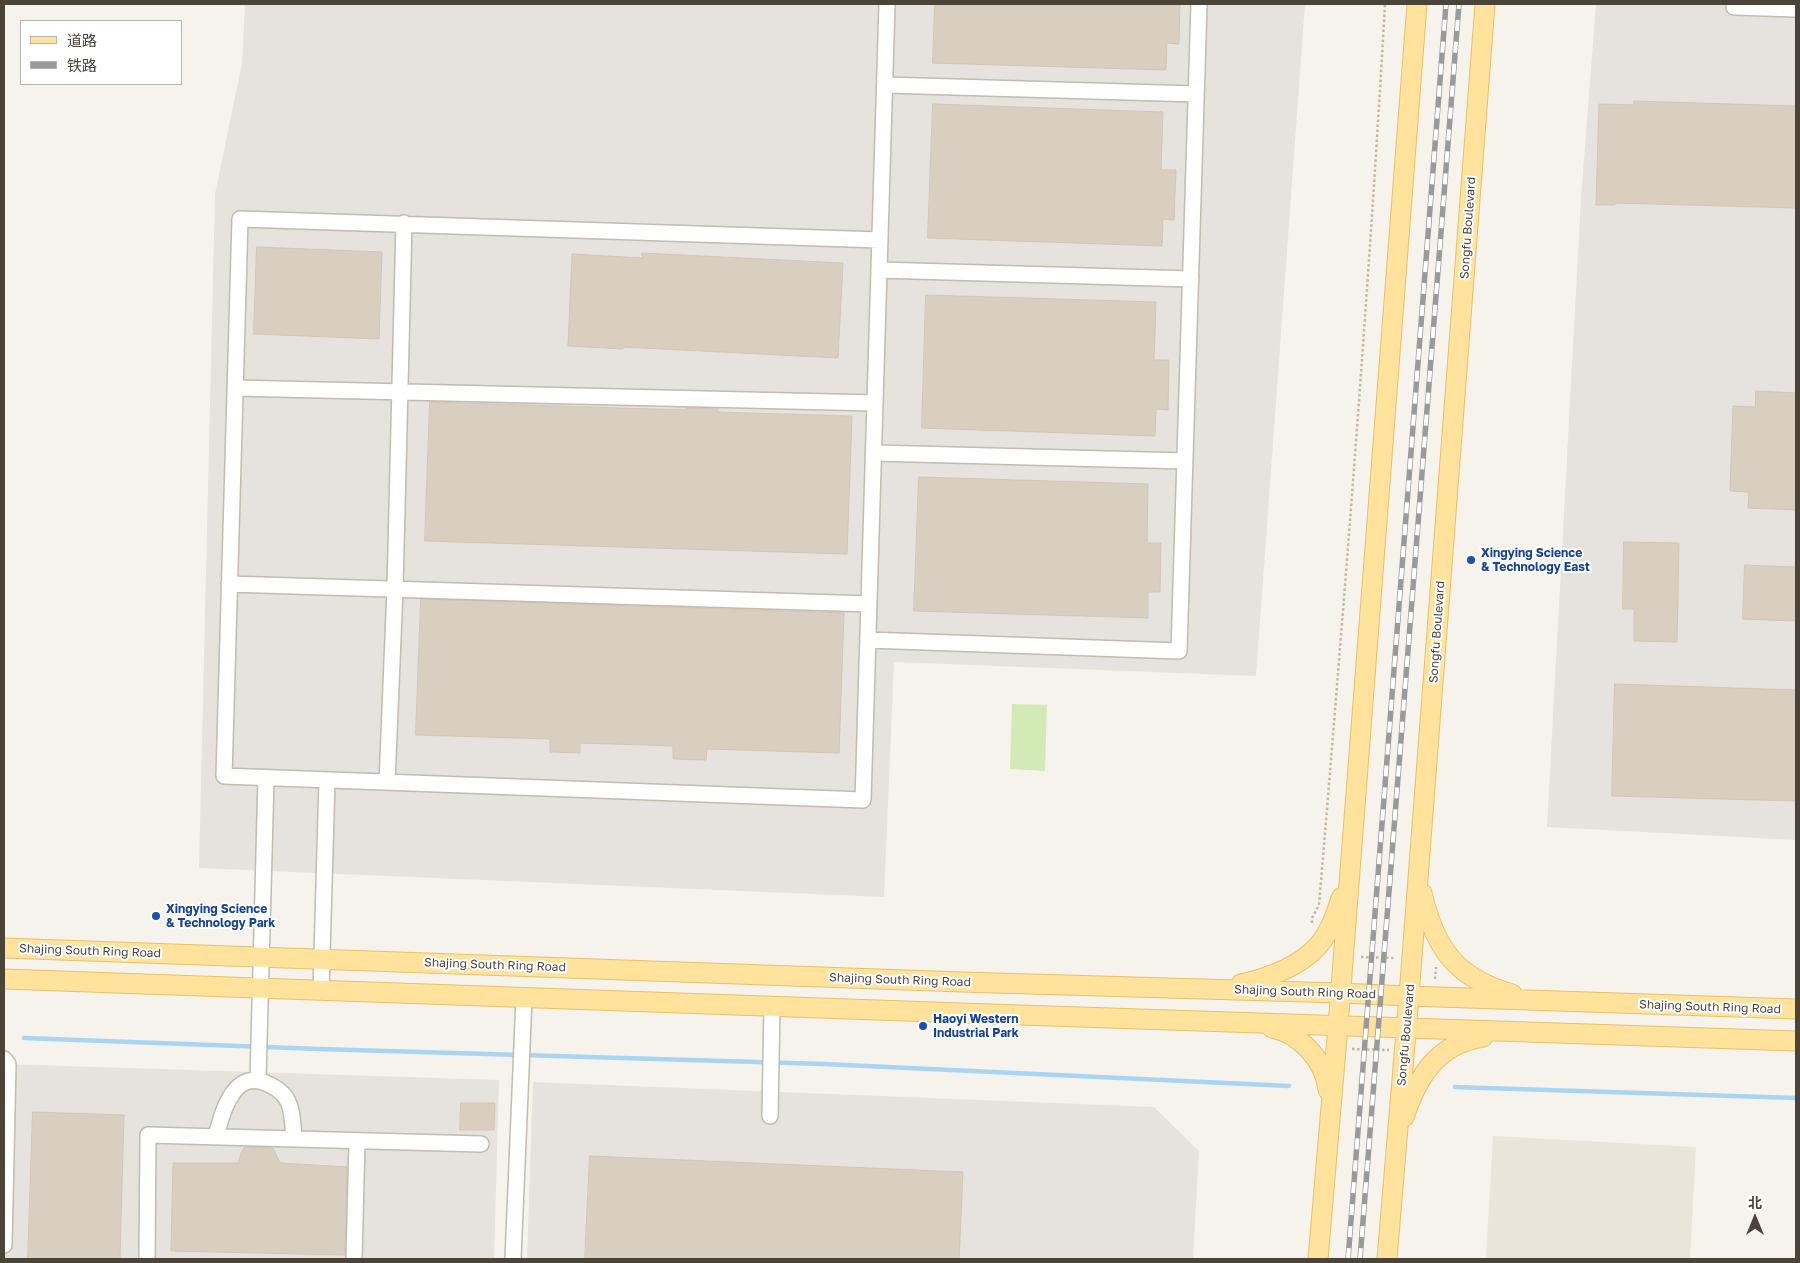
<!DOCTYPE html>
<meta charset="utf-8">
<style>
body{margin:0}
#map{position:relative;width:1800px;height:1263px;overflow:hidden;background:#f6f3ec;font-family:"Golos Text","Noto Sans SC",sans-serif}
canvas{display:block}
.frame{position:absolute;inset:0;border:5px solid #4b4439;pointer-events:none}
.legend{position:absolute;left:20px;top:20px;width:162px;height:65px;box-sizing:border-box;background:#fff;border:1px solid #b7b4b0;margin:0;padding:6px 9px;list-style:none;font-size:15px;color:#4b4439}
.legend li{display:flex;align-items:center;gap:10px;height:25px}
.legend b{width:25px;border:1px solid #b7b4b0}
.north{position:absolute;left:1730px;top:1193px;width:50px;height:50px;-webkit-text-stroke:4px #fff;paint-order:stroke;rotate:0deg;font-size:14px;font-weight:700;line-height:20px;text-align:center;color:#4b4439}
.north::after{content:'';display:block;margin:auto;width:18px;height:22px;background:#4b4439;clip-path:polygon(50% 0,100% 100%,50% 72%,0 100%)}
</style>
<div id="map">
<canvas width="1800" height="1263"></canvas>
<div class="frame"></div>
<ul class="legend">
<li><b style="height:6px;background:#ffe39c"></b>道路</li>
<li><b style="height:6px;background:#9a9a9a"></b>铁路</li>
</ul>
<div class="north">北</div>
</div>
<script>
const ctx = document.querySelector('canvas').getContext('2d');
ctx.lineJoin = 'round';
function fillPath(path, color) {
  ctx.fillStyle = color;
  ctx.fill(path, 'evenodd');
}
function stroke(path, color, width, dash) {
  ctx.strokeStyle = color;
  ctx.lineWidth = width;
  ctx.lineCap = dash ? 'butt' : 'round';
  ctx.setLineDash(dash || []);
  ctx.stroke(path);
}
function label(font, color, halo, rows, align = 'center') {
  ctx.font = font + ' "Golos Text",sans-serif';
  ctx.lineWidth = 4;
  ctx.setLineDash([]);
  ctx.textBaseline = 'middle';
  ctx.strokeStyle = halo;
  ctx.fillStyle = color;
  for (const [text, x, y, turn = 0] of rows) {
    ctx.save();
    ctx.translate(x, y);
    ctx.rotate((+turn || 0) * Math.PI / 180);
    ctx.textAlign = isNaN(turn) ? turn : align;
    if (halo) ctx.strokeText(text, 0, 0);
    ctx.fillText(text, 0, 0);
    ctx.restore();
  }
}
fillPath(new Path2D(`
 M1493 1136 1696 1147 1690 1259H1486Z`), '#eae5da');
fillPath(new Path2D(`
 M245 4H1305L1256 676 894 662 884 897 199 868 215 194 242 63Z
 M1596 4H1796V840L1547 827 1581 198Z
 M4 1064 499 1080 494 1259H4Z
 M533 1082 1154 1107 1199 1151 1193 1259H527Z`), '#e6e2dd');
fillPath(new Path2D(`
 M1012 704 1047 705 1045 771 1010 769Z`), '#d2eab5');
stroke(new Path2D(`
 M24 1038 319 1049 824 1064 1289 1086
 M1455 1087 1796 1098`), '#a9d4f2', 4.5);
const building = new Path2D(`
 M935 4H1180L1179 44 1167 43 1166 70 933 63Z
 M1634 101 1796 106V208L1615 203V205H1596L1599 104 1634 105Z
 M933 104 1163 112 1161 170H1176L1174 220 1163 219 1162 246 928 238Z
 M257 247 382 252 379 339 254 334Z
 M642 253 843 263 838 358 623 347V349L568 346 572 254 642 258Z
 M926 295 1156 302 1154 360H1169L1168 410 1156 409 1155 436 922 428Z
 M1756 391 1796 393V510L1748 508 1749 492 1730 491 1733 406 1755 407Z
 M430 402 685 410 686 408 718 409V412L852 416 847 554 425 541Z
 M919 477 1148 484 1147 543H1161L1160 592H1148V618L914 611Z
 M1624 542 1679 543 1677 642 1634 641V609H1623Z
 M1745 565 1796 567V621L1743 619Z
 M421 599 844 613 839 753 707 749 706 760 673 759V746L580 743V753L550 752V739L416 735Z
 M1615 684 1796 690V801L1612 796Z
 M461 1103H495L494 1130H460Z
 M33 1112 124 1115 120 1259H28Z
 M245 1147 273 1148 280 1163 347 1167 345 1255 171 1251 173 1163H238L241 1153Z
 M590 1156 963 1172 959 1259H585Z`);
fillPath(building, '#d8cfc1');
stroke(building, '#d3c7b4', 1);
const minor = new Path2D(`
 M1734 7 1796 9
 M885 85 1196 94
 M880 240 240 219 224 776 863 800 887 4
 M879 270 1191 279
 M235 388 875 403
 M874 453 1185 461
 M229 584 869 604
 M868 640 1179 651 1199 4
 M387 782 395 589 404 223
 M321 990 327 780
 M4 1059 8 1064 4 1245
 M258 1080 266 778
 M770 1116 772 1006
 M216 1137C222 1111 235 1066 270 1085 278 1089 286 1095 289 1104 293 1114 293 1128 294 1139
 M147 1259 148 1135 481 1144
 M354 1259 357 1141
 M513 1259 524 998`);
const major = new Path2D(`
 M1422 893C1435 949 1456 978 1512 994
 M4 948 962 982 1340 993 1409 996 1796 1009
 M4 979 961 1013 1796 1041
 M1241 984C1268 978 1298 967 1317 947 1329 934 1336 915 1341 898
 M1272 1028C1301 1034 1325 1061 1328 1090
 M1404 1117C1418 1076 1437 1044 1483 1037
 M1318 1259 1338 1026 1417 4
 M1387 1259 1409 996 1485 4`);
stroke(minor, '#c2bbae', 18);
stroke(major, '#e6c16a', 21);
stroke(new Path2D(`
 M1312 923V918L1319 905C1344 605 1368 305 1385 4
 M1361 957 1394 958
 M1435 979 1436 967
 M1352 1049 1389 1050`), '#c4b79f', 2.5, [2.5, 2.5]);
stroke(minor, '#fff', 15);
stroke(major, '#ffe39c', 19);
const rail = new Path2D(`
 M1348 1259 1446 4
 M1360 1259 1459 4`);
stroke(rail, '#9a9a9a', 5.5);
stroke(rail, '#fff', 4, [11]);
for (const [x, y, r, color] of [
 [1471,560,5,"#1a4fb4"],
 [156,916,5,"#1a4fb4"],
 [923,1026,5,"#1a4fb4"]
]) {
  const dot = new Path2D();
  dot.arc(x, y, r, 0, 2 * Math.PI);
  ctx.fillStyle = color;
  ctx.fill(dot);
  stroke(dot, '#fff', 2);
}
label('12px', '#4b4439', '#fff', [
 ["Songfu Boulevard",1468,228,-86],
 ["Songfu Boulevard",1437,632,-86],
 ["Shajing South Ring Road",90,951,2],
 ["Shajing South Ring Road",495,965,2],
 ["Shajing South Ring Road",900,980,2],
 ["Shajing South Ring Road",1305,992,2],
 ["Shajing South Ring Road",1710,1007,2],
 ["Songfu Boulevard",1406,1035,-85]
]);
label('bold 12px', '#164399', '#fff', [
 ["Xingying Science",1481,553],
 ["& Technology East",1481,567],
 ["Xingying Science",166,909],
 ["& Technology Park",166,923],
 ["Haoyi Western",933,1019],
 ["Industrial Park",933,1033]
], 'left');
</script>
